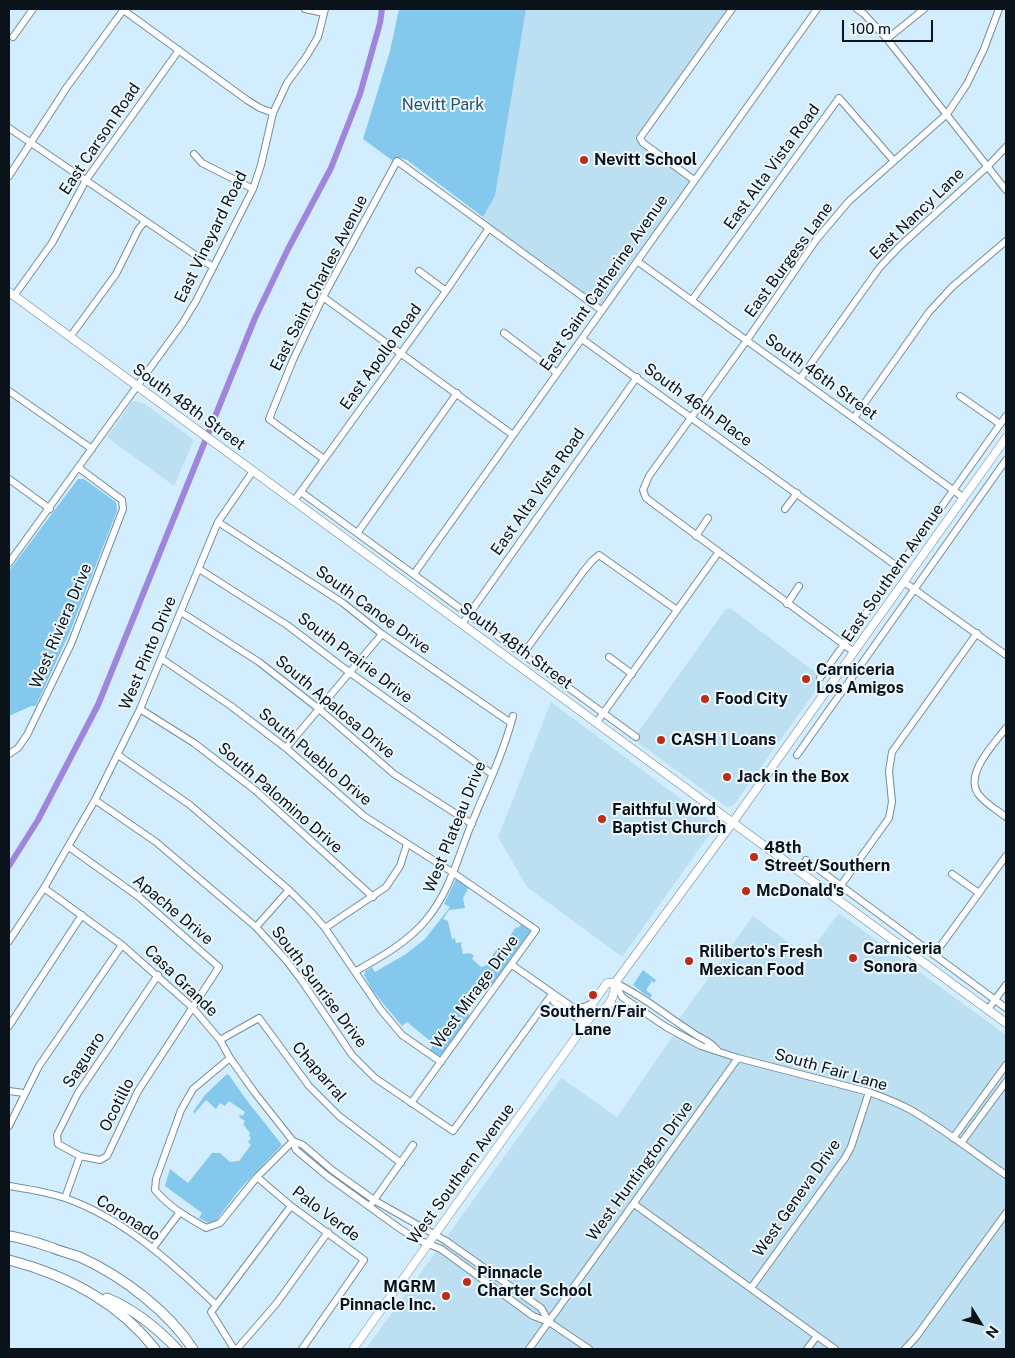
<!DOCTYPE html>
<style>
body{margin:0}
#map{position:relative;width:1015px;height:1358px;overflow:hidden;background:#d2edfd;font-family:"Public Sans",sans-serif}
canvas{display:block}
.frame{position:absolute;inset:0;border:10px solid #0a1319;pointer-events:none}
.north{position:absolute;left:955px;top:1298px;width:50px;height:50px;-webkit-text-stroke:4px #edf8fe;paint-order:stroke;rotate:126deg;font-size:14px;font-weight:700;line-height:20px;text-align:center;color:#0a1319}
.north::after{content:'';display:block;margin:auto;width:18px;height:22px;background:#0a1319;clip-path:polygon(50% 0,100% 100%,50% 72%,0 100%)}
.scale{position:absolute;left:842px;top:20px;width:91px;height:22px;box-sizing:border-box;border:2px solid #0a1319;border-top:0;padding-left:6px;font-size:15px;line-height:18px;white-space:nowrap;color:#0a1319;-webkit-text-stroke:4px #edf8fe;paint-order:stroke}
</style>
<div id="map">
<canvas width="1015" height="1358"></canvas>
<div class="frame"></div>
<div class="north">N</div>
<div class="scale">100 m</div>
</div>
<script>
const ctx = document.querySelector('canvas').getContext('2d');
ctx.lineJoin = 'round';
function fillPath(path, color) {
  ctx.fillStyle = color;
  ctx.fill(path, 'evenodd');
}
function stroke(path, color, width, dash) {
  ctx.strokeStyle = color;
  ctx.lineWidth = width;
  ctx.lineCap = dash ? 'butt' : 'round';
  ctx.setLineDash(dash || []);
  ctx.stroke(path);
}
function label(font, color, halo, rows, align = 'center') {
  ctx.font = font + ' "Public Sans",sans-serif';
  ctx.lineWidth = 4;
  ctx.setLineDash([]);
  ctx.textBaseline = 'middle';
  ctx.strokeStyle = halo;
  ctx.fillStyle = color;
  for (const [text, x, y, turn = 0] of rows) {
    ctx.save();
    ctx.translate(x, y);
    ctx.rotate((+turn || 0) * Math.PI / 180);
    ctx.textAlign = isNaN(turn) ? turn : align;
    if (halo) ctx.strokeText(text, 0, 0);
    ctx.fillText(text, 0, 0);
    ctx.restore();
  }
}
fillPath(new Path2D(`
 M526 9H732L640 138 694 180 601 310 480 222 495 196Z
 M135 401 145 404 194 440 174 486 107 437 132 402Z
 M730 608 824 679 736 802 732 806 727 807 633 739 725 610Z
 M551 702 708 819 713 825 710 834 622 957 527 887 498 837Z
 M839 913 1006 1035V1349H366L561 1078 617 1117 673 1036 679 1019 753 916 807 956Z`), '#bddff2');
fillPath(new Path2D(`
 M399 9H526L495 196 483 217 407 160 400 158 393 161 363 139 390 51Z
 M78 479H84L116 502 117 511 71 629 36 706H31L9 716V571Z
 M456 879 469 887 463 898 465 908 449 910 443 919 448 921 452 939 455 938 456 943 462 942 461 945 463 954 470 953 474 956 472 959 481 967 485 966 497 949 500 951 516 927 518 928 522 923 529 928 530 932 493 984 488 982 467 1012 471 1017 443 1055 439 1056 430 1050 434 1044 407 1022 402 1026 373 991 364 975 366 971 372 967 375 972 406 954 425 939 450 907 444 904Z
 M643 970 656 980 654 983 652 981 646 990 652 995 650 998 633 985Z
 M227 1074 229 1075 245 1098 282 1145 239 1190 215 1222 208 1223 199 1218 202 1213 165 1186 170 1169 188 1183 212 1153H220L230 1162 239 1161 251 1145 248 1142 251 1138 249 1136 250 1133 243 1124 245 1121 239 1117 240 1115 243 1116 245 1112 229 1101 225 1106 220 1103 216 1109 206 1100 195 1113 193 1112 205 1095Z`), '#85c8ed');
stroke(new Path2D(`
 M9 866 38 820 98 705 255 318 288 249 331 168 360 94 380 23 382 9`), '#a085dd', 6);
const minor = new Path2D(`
 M122 9 247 100 260 108 273 113
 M305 9 324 13
 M857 9 864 14 887 39 1006 190
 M13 37 33 9
 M887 39 924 9
 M9 128 213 267
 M194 154 202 163 253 189
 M9 176 67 87 124 9
 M694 180 643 143 640 138 732 9
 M637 261 964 498
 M419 271 446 291
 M14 296 52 243 86 180 179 50
 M323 297 513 435
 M692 300 839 98 894 161
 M504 333 557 373
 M70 337 116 274 138 230 145 221
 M582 339 898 567
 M800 379 880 267 900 246 988 166 1006 147
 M9 391 92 449
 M960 396 1000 424
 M854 418 929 312 952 287 1006 241
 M324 459 269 419 293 360 323 297 397 161 601 310
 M9 479 50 509
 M301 492 636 737
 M294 501 446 291 489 228
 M785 509 797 493
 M218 522 343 603 382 634 511 723
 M358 532 457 393
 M696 536 708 518
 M9 563 182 324 196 301 253 189 261 165 273 113 287 83 306 57 318 37 325 9
 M199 569 287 625 349 672 492 774
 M414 574 817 9
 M904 582 1006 655
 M787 604 799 586
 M181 612 259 662 319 709 394 774 472 824
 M462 624 637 377
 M854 652 646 498 643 490 649 476 747 340 816 240 849 201 947 114 967 84 984 49 999 9
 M523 654 583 572 592 561 599 555 677 610
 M609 657 632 674
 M162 659 231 706 286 748 364 816 452 872 536 930 411 1103
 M820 678 1006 416
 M140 709 194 743 255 790 373 897
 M597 722 718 553
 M1006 728C994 744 963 775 979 795 986 804 997 810 1006 817
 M286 748 382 634
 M9 754 18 748 27 735 71 644 123 509 122 500 79 468
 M118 755 190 805 289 890 312 913 325 928 381 1010 402 1035 441 1062
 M797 755 1006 460
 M95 800 156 842 256 927 286 960 302 981 352 1055 375 1078 453 1131 552 994
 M69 847 139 897 219 967 138 1091 107 1156 100 1160 80 1156 58 1144 57 1135 78 1093 158 975
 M806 860 1006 1008
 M952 874 979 893
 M44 888 122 945 192 1007 220 1040 230 1058 255 1093 293 1141 296 1150 327 1176 399 1228 416 1239 441 1249 533 1316 549 1322 589 1349
 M834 895 889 818 892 802 889 771 892 752 977 633
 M256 927 289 890
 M325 928 386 887 400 866 407 844
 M9 941 44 888 95 800 140 709 218 522 253 471
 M934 955 1006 856
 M512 965 581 1013 591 1016
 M356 971C381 957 408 942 426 920 448 894 457 861 469 830 484 793 503 755 513 716
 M615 983 622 997 666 1027 701 1046 738 1058 869 1092C882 1097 896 1102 909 1109 943 1128 974 1153 1006 1175
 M615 983C642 995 665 1015 690 1031 699 1038 711 1041 718 1051
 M552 994 554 1002 586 1024
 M573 1007H584L593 1003
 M988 1009 1006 985
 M9 1026 82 915
 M220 1040 259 1018 309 1086 339 1116 401 1163
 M230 1058 193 1089 181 1110 156 1179 155 1190C169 1207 187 1217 206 1228L220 1223 257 1177 293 1141
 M9 1091 24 1093
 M9 1126 39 1066 122 945
 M953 1138 1006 1065
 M293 1141 303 1145 332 1170 374 1200 446 1241 493 1274 541 1308 549 1322
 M961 1143 1006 1082
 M257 1177 291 1206 364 1260 302 1349
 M9 1186C27 1189 47 1192 65 1198 123 1218 172 1263 215 1304
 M65 1198 80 1156
 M372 1203 413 1145
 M634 1204 835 1349
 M153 1248 180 1212
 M751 1288 845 1158 851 1147 869 1092
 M234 1349 211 1312 291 1206
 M237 1349 276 1304 328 1232
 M529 1349 738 1058
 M807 1349 817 1336
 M905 1349 916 1337 1006 1213`);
const major = new Path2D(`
 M9 292 1006 1023
 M591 1016 590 1007 607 983H615
 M353 1349 591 1016C608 1009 614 1002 615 983L733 822 1006 438`);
const highway = new Path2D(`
 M9 1236C24 1238 38 1243 53 1248 62 1252 73 1254 82 1258 123 1277 168 1311 193 1349
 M9 1260C67 1275 118 1302 155 1349
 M107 1298C134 1309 157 1328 177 1349`);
stroke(minor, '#748d9c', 8);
stroke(major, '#748d9c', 9);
stroke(highway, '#748d9c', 11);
stroke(minor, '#fff', 6);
stroke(major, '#fff', 8);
stroke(highway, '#fff', 9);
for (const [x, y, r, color] of [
 [584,160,5,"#ba2e19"],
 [806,679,5,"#ba2e19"],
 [705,699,5,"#ba2e19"],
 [661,740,5,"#ba2e19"],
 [727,777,5,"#ba2e19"],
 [602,819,5,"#ba2e19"],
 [754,857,5,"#ba2e19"],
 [746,891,5,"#ba2e19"],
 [853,958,5,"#ba2e19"],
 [689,961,5,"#ba2e19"],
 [593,995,5,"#ba2e19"],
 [467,1282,5,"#ba2e19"],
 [446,1296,5,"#ba2e19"]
]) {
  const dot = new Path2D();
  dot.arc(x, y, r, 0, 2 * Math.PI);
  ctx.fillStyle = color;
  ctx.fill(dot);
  stroke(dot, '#edf8fe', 2);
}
label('16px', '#24526a', '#edf8fe', [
 ["Nevitt Park",443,105]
]);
label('16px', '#0a1319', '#edf8fe', [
 ["East Carson Road",100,139,-56],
 ["East Alta Vista Road",772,167,-54],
 ["East Nancy Lane",917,214,-44],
 ["East Vineyard Road",211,237,-64],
 ["East Burgess Lane",789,260,-54],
 ["East Saint Charles Avenue",319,283,-63],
 ["East Saint Catherine Avenue",604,283,-55],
 ["East Apollo Road",381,357,-54],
 ["South 46th Street",821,377,36],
 ["South 46th Place",698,405,36],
 ["South 48th Street",189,407,36],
 ["East Alta Vista Road",538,492,-55],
 ["East Southern Avenue",893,573,-55],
 ["South Canoe Drive",373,610,36],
 ["West Riviera Drive",61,626,-67],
 ["South 48th Street",516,646,36],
 ["West Pinto Drive",148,653,-67],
 ["South Prairie Drive",355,658,37],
 ["South Apalosa Drive",335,707,40],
 ["South Pueblo Drive",315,757,40],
 ["South Palomino Drive",280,798,41],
 ["West Plateau Drive",455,827,-68],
 ["Apache Drive",173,910,40],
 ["Casa Grande",181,981,44],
 ["South Sunrise Drive",319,987,53],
 ["West Mirage Drive",475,992,-54],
 ["Saguaro",84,1060,-57],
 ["South Fair Lane",831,1070,16],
 ["Chaparral",319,1072,49],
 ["Ocotillo",117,1105,-63],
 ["West Huntington Drive",640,1171,-54],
 ["West Southern Avenue",461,1174,-54],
 ["West Geneva Drive",797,1198,-55],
 ["Palo Verde",326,1214,37],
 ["Coronado",128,1218,32]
]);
label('bold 16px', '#0a1319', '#edf8fe', [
 ["Nevitt School",594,160],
 ["Carniceria",816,670],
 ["Los Amigos",816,688],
 ["Food City",715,699],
 ["CASH 1 Loans",671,740],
 ["Jack in the Box",737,777],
 ["Faithful Word",612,810],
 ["Baptist Church",612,828],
 ["48th",764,848],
 ["Street/Southern",764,866],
 ["McDonald's",756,891],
 ["Carniceria",863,949],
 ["Sonora",863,967],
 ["Riliberto's Fresh",699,952],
 ["Mexican Food",699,970],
 ["Southern/Fair",593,1012,"center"],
 ["Lane",593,1030,"center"],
 ["Pinnacle",477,1273],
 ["Charter School",477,1291],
 ["MGRM",436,1287,"right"],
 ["Pinnacle Inc.",436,1305,"right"]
], 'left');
</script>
